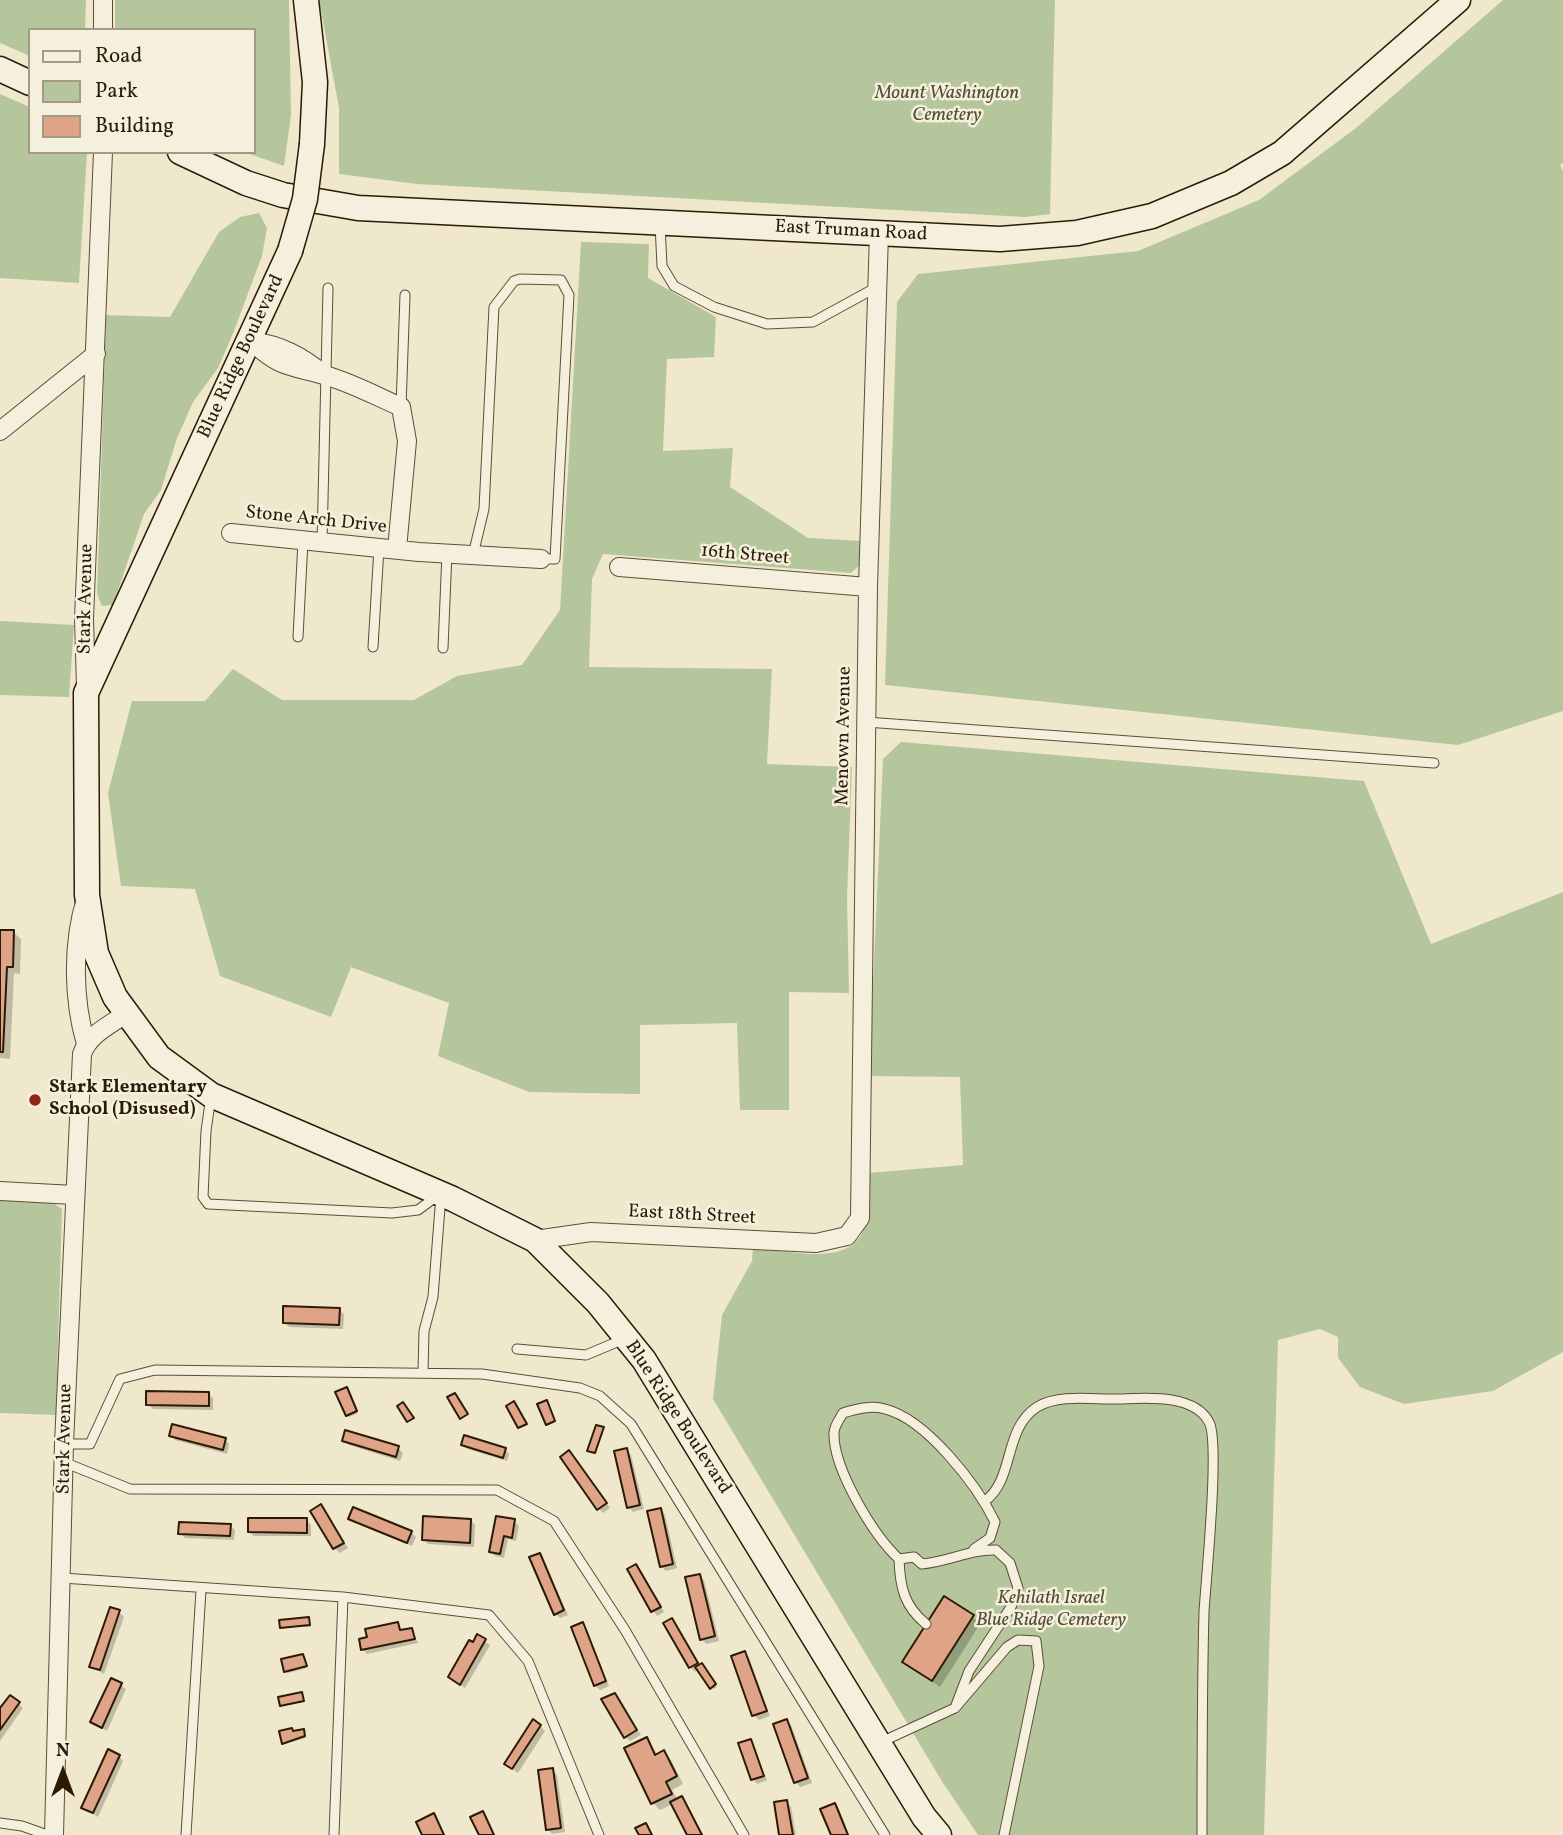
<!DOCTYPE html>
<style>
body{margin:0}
#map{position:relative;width:1563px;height:1835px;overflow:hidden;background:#f0e8cd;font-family:Vollkorn,serif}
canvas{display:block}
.legend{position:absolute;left:28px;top:28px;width:228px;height:126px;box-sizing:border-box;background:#f5f0de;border:2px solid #a49b87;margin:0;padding:9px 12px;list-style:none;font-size:21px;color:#2b1b04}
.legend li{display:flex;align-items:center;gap:14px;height:35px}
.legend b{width:35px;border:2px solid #a49b87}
.north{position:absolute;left:28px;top:1737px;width:70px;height:70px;-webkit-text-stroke:5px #f5f0de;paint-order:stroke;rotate:0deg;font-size:19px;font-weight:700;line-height:28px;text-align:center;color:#2b1b04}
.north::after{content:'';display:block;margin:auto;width:24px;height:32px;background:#2b1b04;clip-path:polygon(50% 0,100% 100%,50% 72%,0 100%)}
</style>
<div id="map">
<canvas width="1563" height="1835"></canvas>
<ul class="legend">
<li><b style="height:9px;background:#f5f0de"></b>Road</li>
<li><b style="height:19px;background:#b5c69c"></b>Park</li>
<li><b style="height:19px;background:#dfa488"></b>Building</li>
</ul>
<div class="north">N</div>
</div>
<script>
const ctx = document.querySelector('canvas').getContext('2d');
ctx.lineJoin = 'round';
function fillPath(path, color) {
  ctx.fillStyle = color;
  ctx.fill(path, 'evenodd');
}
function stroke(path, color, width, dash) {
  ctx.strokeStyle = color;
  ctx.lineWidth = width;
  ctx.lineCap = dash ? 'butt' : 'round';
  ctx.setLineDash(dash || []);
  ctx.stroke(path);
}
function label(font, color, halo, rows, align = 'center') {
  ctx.font = font + ' Vollkorn,serif';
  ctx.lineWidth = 5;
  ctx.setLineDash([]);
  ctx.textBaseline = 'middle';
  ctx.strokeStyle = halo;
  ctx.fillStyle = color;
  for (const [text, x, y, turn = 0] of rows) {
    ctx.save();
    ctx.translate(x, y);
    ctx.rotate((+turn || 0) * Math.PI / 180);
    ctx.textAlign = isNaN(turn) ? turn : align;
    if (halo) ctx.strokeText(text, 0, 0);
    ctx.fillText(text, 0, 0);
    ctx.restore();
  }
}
fillPath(new Path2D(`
 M0 0H86L85 30H30V56L0 43Z
 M115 0H289L291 115 284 166 244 152H254V30H115Z
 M319 0H1055L1050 214 1025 217 417 184 339 174V108Z
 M1503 0H1563V163L1560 165 1563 171V711L1458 745 885 685 897 302 918 274 1138 251 1259 200 1356 128Z
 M0 94 30 107V152H87L79 283 0 278Z
 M259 213 267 228 262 256 234 331 218 368 193 402 176 441 161 490 144 514 113 605 102 606 97 594 106 315 170 317 219 232 240 217Z
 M581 242 649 244 648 278 716 317 714 357 667 359 663 451 733 448 730 487 808 538 862 541 860 565 851 573 603 554 592 579 589 667 772 669 767 764 852 767 847 897 849 993 789 992V1110H740L737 1023 640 1025V1094L529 1092 438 1056 449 1003 351 967 331 1017 220 976 195 889 121 886 108 793 132 701H205L233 669 282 700H414L457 676 522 665 560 610Z
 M0 621 74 625 69 697 0 695Z
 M901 742 1364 781 1431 944 1563 892V1352L1493 1391 1404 1404 1360 1387 1338 1358V1337L1320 1329 1278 1340 1264 1835H978L943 1783 713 1399 722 1315 752 1261 753 1247C785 1250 851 1269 864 1228 869 1212 867 1191 868 1173L963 1165 960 1077 869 1076 883 759Z
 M0 1200 53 1203 62 1209 56 1415 0 1413Z`), '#b5c69c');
fillPath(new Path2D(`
 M0 931 13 932 21 939 20 974 14 973 10 1059 0 1058Z
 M339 1310 344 1314 343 1329 289 1327 285 1322Z
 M348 1391 358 1413 349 1417 347 1415Z
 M208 1394 213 1398V1410L153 1409 148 1404Z
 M603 1429 596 1454 590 1452Z
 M171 1435 225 1440 229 1444 227 1454 175 1440Z
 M344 1440 398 1448 403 1453 400 1461 349 1445Z
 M463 1445 505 1449 509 1454 507 1461 468 1449Z
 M626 1450 631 1455 644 1509 633 1512 629 1507Z
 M562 1457H574L610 1508 603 1513 599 1509Z
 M321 1506 348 1548 339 1553 312 1511Z
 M661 1510 665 1515 677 1568 666 1571 661 1566Z
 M350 1518 411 1532 416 1537 412 1546Z
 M306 1520 311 1525V1536H254L249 1532Z
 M470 1520 475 1525 474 1547 428 1544 424 1540Z
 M514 1521 519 1526 516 1541 508 1539 504 1558 495 1556 491 1551Z
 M230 1525 235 1530 234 1540 185 1538 180 1533Z
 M540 1555 568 1615 560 1618 555 1614Z
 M636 1566 664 1612 657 1616 629 1570Z
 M699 1576 704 1580 719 1641 706 1644 702 1639Z
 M119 1612 124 1617 104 1674 91 1666Z
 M973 1617 980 1624 940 1687 904 1661Z
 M308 1619 311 1627H281Z
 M672 1620 700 1666 703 1667 717 1687 713 1689 699 1669 695 1672 690 1667Z
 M397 1624 403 1632 412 1630 418 1643 367 1654 363 1649Z
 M583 1625 587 1629 609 1686 600 1690 595 1685Z
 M478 1637 490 1645 465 1688 450 1677Z
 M745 1653 749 1658 770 1716 759 1720 754 1715 733 1657Z
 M303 1656 307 1668 288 1673 286 1671Z
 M112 1680 126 1689 107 1731 92 1722Z
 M301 1694 304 1702 282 1705Z
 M614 1695 641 1735 630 1741 625 1737Z
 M19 1704 23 1708 0 1741V1711Z
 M786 1721 791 1725 812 1783 800 1787 796 1782Z
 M540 1726 545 1731 518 1773 506 1764Z
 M303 1731 306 1738 283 1744 281 1733Z
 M647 1739 658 1755 664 1752 671 1760 683 1784 672 1790 678 1800 682 1798 686 1803 703 1835H689L673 1804 660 1810 653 1803Z
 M750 1741 767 1780 757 1784 753 1779Z
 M119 1756 123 1761 98 1817 83 1807Z
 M553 1770 557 1775 565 1832 552 1834 548 1829Z
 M786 1802 791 1807 796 1835H781Z
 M835 1805 839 1809 849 1835H833Z`), '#0003');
const building = new Path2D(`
 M0 930H14L13 967H7L3 1052H0Z
 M283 1306 340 1308 339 1325 283 1323Z
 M347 1387 357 1411 346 1416 335 1392Z
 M146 1391 209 1392V1406L146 1405Z
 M455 1393 468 1414 460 1419 447 1397Z
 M547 1400 555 1421 546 1425 537 1404Z
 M514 1401 527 1424 518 1428 506 1406Z
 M403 1402 414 1418 407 1422 397 1406Z
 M172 1424 226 1438 223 1450 169 1436Z
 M596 1425 604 1427 595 1453 587 1451Z
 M345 1430 399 1446 396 1457 342 1441Z
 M464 1435 506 1448 503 1458 461 1445Z
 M627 1448 640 1505 627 1508 614 1451Z
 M569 1450 607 1503 597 1510 560 1457Z
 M321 1504 344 1543 333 1549 310 1511Z
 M353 1507 412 1531 407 1543 348 1519Z
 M661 1508 673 1564 660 1567 647 1511Z
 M423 1516 471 1519 470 1543 422 1540Z
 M496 1516 515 1519 512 1538 504 1536 500 1554 489 1552Z
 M248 1518H307V1533L248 1532Z
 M179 1522 231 1524 230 1536 178 1534Z
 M540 1553 564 1610 554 1615 529 1557Z
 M636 1564 661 1607 651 1612 627 1569Z
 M700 1574 715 1636 700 1640 685 1577Z
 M944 1596 974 1615 932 1681 902 1662Z
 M110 1607 120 1610 100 1670 89 1667Z
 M309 1617 310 1625 280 1628 279 1620Z
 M672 1618 698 1663 689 1668 663 1623Z
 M398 1622 400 1630 412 1628 415 1639 361 1650 359 1639 367 1637 365 1629Z
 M583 1622 606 1681 594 1686 571 1627Z
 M477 1634 486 1639 460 1685 448 1677 469 1640 473 1642Z
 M745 1651 767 1711 752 1716 731 1656Z
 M303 1654 307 1666 284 1672 281 1659Z
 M702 1663 716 1684 710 1689 695 1667Z
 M111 1678 122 1683 102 1728 90 1722Z
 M302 1692 304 1701 280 1706 278 1697Z
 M615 1693 637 1730 624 1738 601 1699Z
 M10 1695 20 1702 0 1730V1708Z
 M533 1719 541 1725 512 1769 504 1764Z
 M787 1719 808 1778 794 1783 773 1724Z
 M292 1728 293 1731 304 1729 305 1736 282 1744 279 1731Z
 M647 1737 655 1755 664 1750 677 1776 666 1782 672 1794 651 1804 624 1748Z
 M751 1739 764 1776 751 1780 738 1743Z
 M108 1749 120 1755 93 1813 81 1808Z
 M553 1768 561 1828 546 1830 538 1770Z
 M682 1796 702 1835H687L670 1802Z
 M787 1800 793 1835H779L774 1802Z
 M835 1803 848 1835H831L820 1809Z
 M483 1811 494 1835H479L470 1817Z
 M434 1813 444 1835H422L416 1822Z
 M646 1823 652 1835H639L635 1828Z`);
fillPath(building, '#dfa488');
stroke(building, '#2b1b04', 2);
const service = new Path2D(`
 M660 224 662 266 674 286 714 307 767 324 813 322 877 287
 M401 407 405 295
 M322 542 328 288
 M473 555 484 509 494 307 514 281 520 279 561 280 569 295 555 559H541
 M298 637 303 541
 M373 647 379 548
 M443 648 447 553
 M866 722 1434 763
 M211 1096 206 1131 203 1197 208 1204 392 1213 418 1210 437 1196
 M517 1349 586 1355 624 1339
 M423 1373 424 1331 433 1297 441 1195
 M64 1444H90L120 1379 155 1370 482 1374 580 1388 600 1396 631 1424 885 1835
 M66 1463 130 1489 497 1490 554 1521 625 1630 744 1835
 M985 1501C1015 1479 1003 1429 1037 1407 1059 1393 1096 1400 1121 1399 1147 1398 1194 1394 1209 1422 1220 1442 1206 1579 1204 1612 1202 1686 1202 1761 1202 1835
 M899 1559C900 1587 904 1606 926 1624
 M62 1578 343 1597 489 1615 528 1661 599 1835
 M955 1708 969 1671 1011 1607 1018 1588 1010 1563 996 1550C970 1549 948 1562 922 1564L914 1557 899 1559C873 1535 833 1468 834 1433 834 1426 839 1420 843 1413 856 1409 871 1405 885 1409 926 1419 977 1485 995 1522L990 1538 974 1549
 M879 1743 955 1708 1007 1647 1018 1640 1036 1641 1039 1666 1004 1835
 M0 1823 22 1826 47 1835
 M186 1835 201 1590
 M334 1835 343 1597`);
const minor = new Path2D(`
 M103 0V30
 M251 341C280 368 288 365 324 375 350 382 376 396 401 407L407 441 397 549
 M251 341C280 345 302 356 324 375
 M0 431 96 354
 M231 533 419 552 541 559
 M619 567 868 587
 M86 687 84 619 103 152
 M86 1044C73 1000 72 943 86 899
 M0 1191 74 1195
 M535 1240 591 1232 816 1243 847 1236 860 1218 868 587 879 233
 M54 1835 64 1444 82 1054C89 1034 109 1026 125 1014`);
const secondary = new Path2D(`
 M306 0 315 82 312 144
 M0 69 30 83
 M180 152 246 183 283 195 358 208 1000 239 1077 233 1152 216 1231 183 1282 153 1458 0
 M290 251 86 693 87 895 96 953 115 997 159 1057 211 1095 453 1199 535 1240 598 1303 644 1360 924 1817 939 1835`);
stroke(service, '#5c4e36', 11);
stroke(minor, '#5c4e36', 20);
stroke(secondary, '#2b1b04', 27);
stroke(service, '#f5f0de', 9);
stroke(minor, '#f5f0de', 18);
stroke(secondary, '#f5f0de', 24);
const secondaryBridge = new Path2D(`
 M290 251 305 199 312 144`);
stroke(secondaryBridge, '#2b1b04', 27, []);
stroke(secondaryBridge, '#f5f0de', 24);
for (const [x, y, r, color] of [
 [35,1100,7,"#8f2418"]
]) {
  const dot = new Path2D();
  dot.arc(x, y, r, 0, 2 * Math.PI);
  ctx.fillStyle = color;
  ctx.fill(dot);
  stroke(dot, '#f5f0de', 2.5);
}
label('italic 19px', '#544e32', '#f5f0de', [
 ["Mount Washington",947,95],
 ["Cemetery",947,117],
 ["Kehilath Israel",1051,1600],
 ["Blue Ridge Cemetery",1051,1622]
]);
label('19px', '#2b1b04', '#f5f0de', [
 ["East Truman Road",851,232,3],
 ["Blue Ridge Boulevard",242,357,-65],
 ["Stone Arch Drive",316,521,6],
 ["16th Street",745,556,5],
 ["Stark Avenue",87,599,-89],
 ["Menown Avenue",845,736,-89],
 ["East 18th Street",692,1216,3],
 ["Blue Ridge Boulevard",677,1418,57],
 ["Stark Avenue",66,1439,-89]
]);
label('bold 19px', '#2b1b04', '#f5f0de', [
 ["Stark Elementary",49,1089],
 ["School (Disused)",49,1111]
], 'left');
</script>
